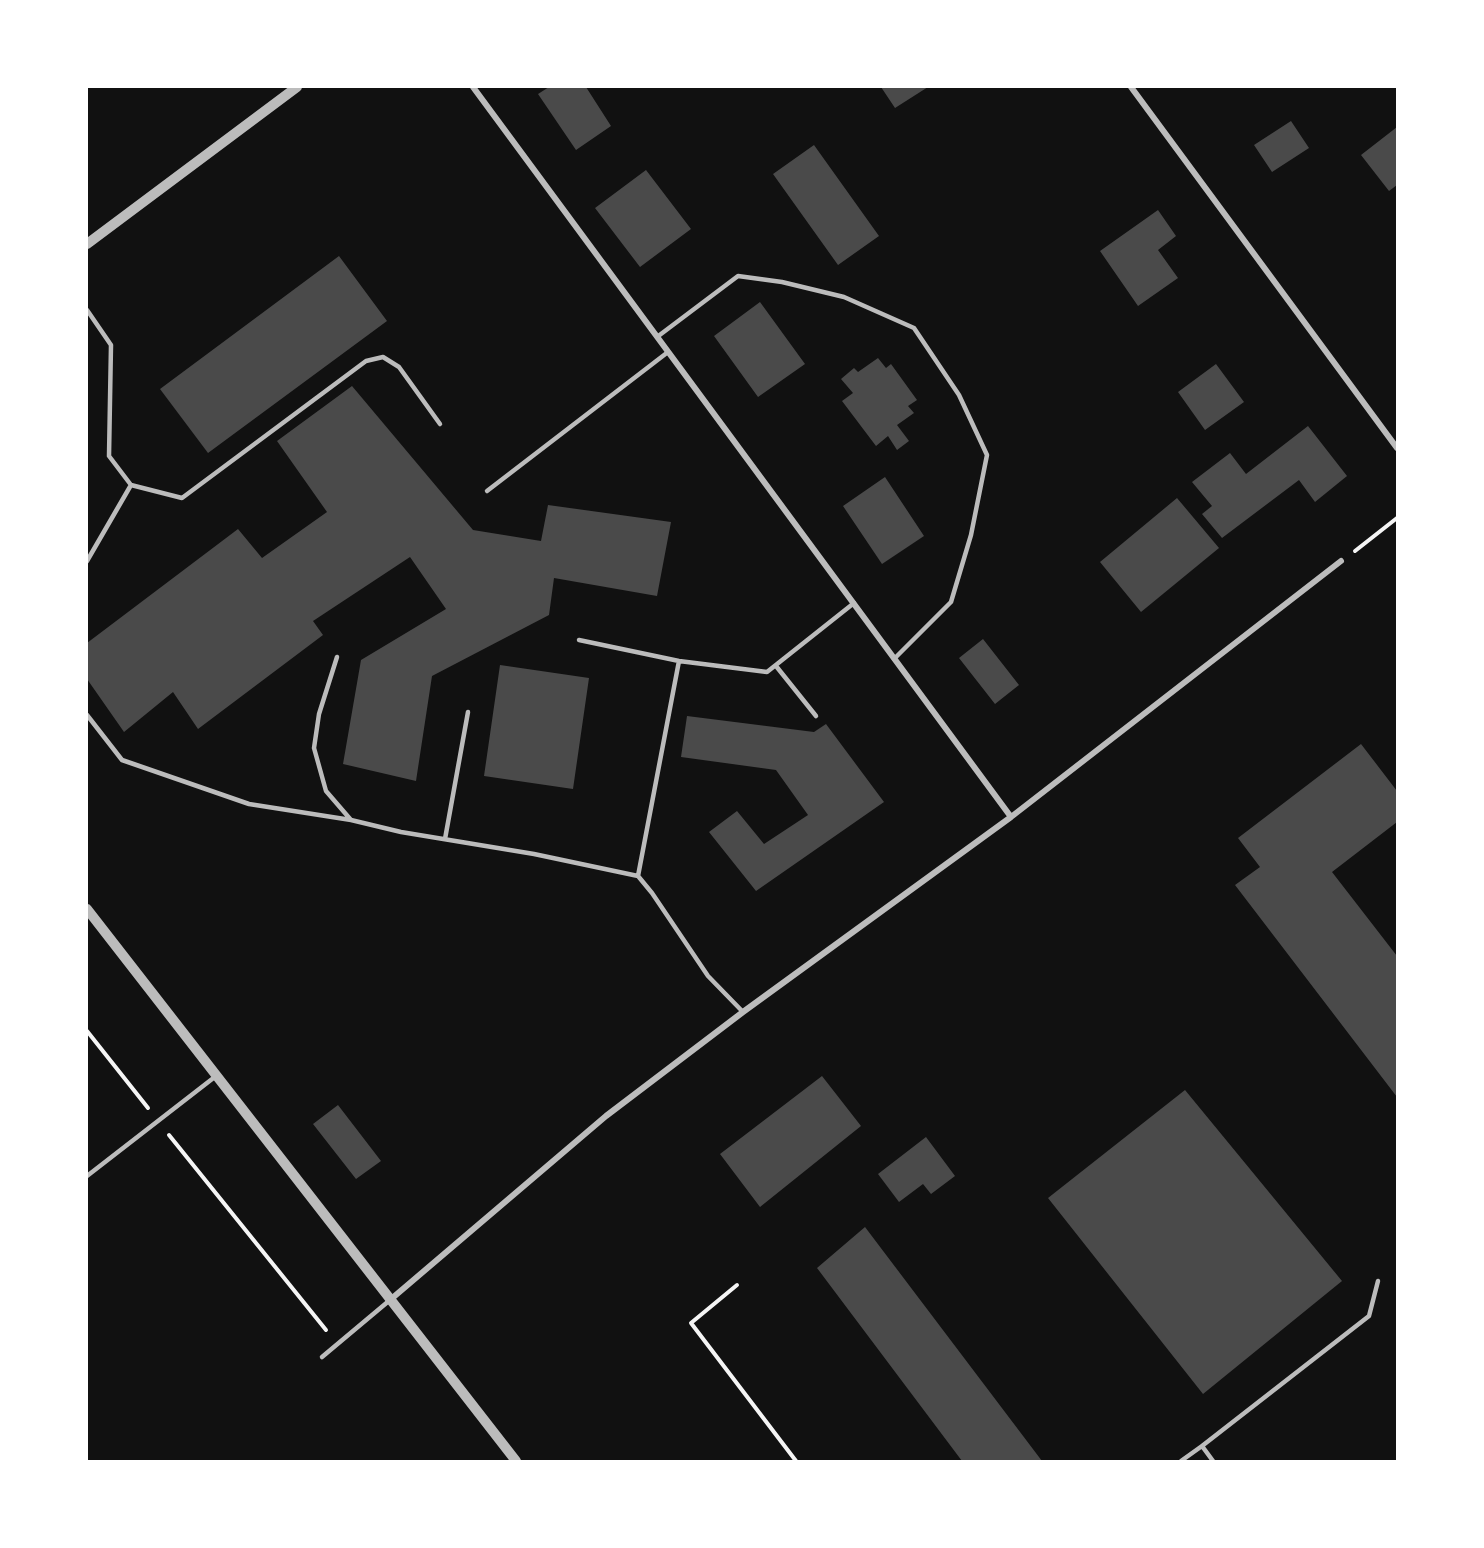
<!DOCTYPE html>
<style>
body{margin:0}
#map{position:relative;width:1484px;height:1548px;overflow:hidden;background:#111;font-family:Arial,sans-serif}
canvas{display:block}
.frame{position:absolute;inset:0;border:88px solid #fff;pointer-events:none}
</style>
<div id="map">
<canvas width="1484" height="1548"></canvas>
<div class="frame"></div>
</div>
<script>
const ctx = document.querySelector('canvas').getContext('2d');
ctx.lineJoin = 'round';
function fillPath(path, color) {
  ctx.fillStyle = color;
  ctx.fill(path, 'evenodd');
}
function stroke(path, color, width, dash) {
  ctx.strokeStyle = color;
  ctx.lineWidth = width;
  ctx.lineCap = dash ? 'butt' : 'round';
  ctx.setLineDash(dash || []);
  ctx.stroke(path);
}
fillPath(new Path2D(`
 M549 87H586L611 126 576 150 538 94Z
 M881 87H928L895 108Z
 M1291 121 1309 148 1272 172 1254 145Z
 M1397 127V185L1389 191 1361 155Z
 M814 145 879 236 838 265 773 174Z
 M646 170 691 229 640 267 595 208Z
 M1158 210 1176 236 1158 250 1178 278 1138 306 1100 251Z
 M339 256 387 321 208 453 160 389Z
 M760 302 805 364 758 397 714 336Z
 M878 358 886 368 891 364 917 400 908 406 914 413 897 425 909 441 897 450 888 436 876 446 842 401 853 393 841 379 854 368 858 372Z
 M1216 364 1244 402 1205 430 1178 392Z
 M352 386 473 530 541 541 548 505 671 522 657 596 554 578 549 615 432 676 416 781 343 764 361 660 446 609 410 557 313 621 323 635 198 729 173 692 124 732 87 679V643L238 529 262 558 327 512 277 441Z
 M1308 426 1347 476 1315 502 1299 480 1222 538 1202 514 1212 506 1192 482 1230 453 1246 474Z
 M885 477 924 536 882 564 843 506Z
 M1177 498 1219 548 1141 612 1100 562Z
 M983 639 1019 685 995 704 959 658Z
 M500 665 589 678 573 789 484 776Z
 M687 716 814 732 826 724 884 802 756 891 709 832 737 811 764 844 808 815 776 770 681 757Z
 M1361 744 1397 791V822L1332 872 1397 956V1097L1235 885 1260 867 1238 838Z
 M822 1076 861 1126 760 1207 720 1154Z
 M1185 1090 1342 1281 1203 1394 1048 1198Z
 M338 1105 381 1161 356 1179 313 1124Z
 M926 1137 955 1176 931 1194 923 1184 899 1202 878 1174Z
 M865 1227 1042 1461H962L817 1268Z`), '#4a4a4a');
stroke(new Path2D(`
 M1355 551 1397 518
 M87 1031 148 1108
 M169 1135 326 1330
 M737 1285 691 1323 796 1461`), '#f5f5f5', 4);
stroke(new Path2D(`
 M87 310 111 345 109 456 131 485 182 498 366 361 383 357 399 367 440 424
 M657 337 738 276 782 282 844 297 914 328 959 395 987 455 971 535 951 602 894 659
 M487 491 668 352
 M87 561 131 485
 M579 640 679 661 767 672 854 603
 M337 657 319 714 314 748 326 791 351 820 401 832 534 854 638 876 652 893 708 976 743 1012
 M776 666 816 716
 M87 715 122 760 249 804 351 820
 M445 839 468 712
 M638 876 679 661
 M87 1176 216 1076
 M322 1357 390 1300
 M1181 1461 1202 1446
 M1213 1461 1202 1446 1369 1316 1378 1281`), '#bcbcbc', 4.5);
stroke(new Path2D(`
 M473 87 1011 817
 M1131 87 1397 448
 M390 1300 606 1116 743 1012 1011 817 1341 561`), '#bcbcbc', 6);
stroke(new Path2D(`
 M87 244 297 87
 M87 909 516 1461`), '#bcbcbc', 10);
</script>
